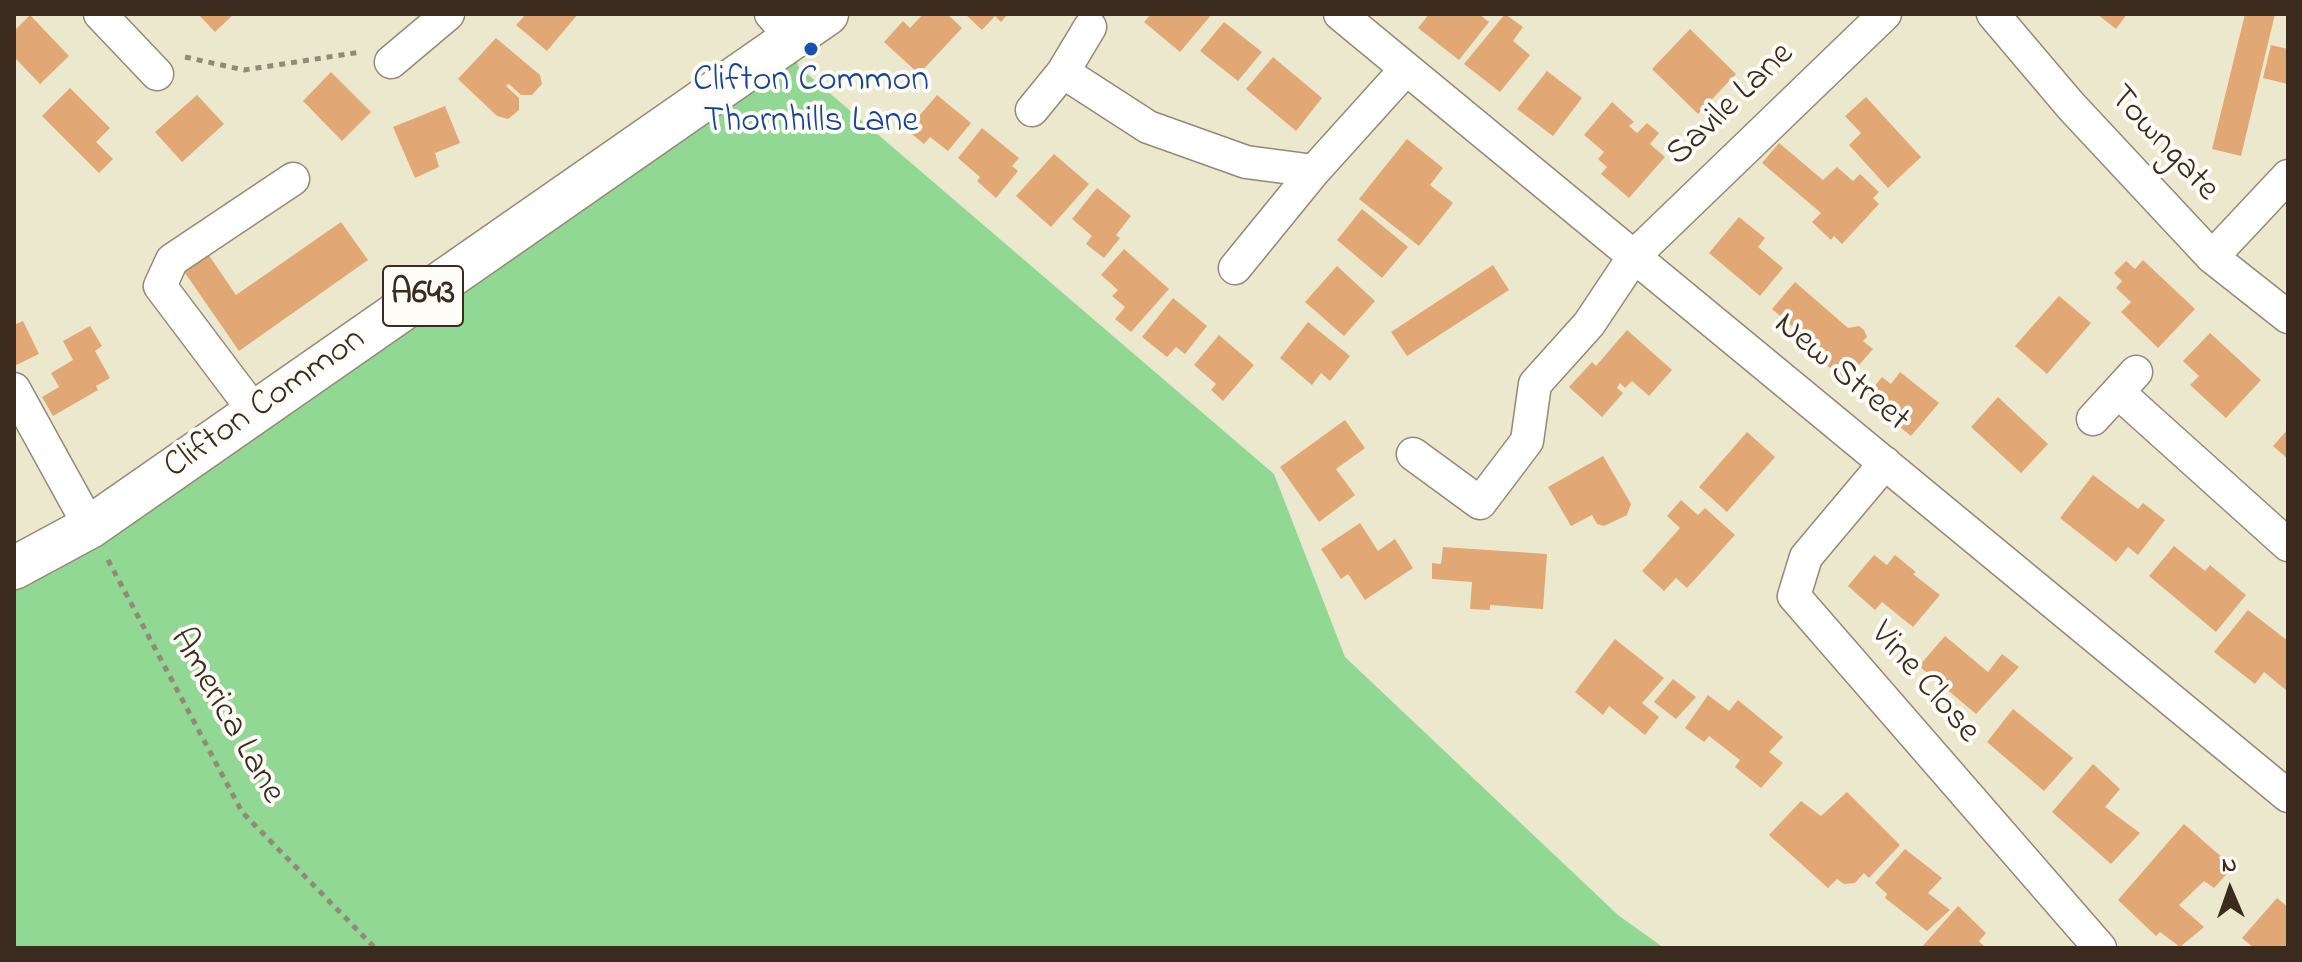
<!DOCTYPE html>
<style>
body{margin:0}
#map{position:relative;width:2302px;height:962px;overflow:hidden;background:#ece8cd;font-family:"Indie Flower",sans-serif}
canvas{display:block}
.frame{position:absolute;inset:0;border:16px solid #3b2a1e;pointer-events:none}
.north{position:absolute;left:2190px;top:850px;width:80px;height:80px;-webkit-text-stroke:6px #fdfcf7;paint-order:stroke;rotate:358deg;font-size:22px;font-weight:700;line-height:32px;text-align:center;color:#3b2a1e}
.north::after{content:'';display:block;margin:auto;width:28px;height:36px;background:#3b2a1e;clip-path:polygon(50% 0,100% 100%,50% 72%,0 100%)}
</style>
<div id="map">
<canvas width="2302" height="962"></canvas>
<div class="frame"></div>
<div class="north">N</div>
</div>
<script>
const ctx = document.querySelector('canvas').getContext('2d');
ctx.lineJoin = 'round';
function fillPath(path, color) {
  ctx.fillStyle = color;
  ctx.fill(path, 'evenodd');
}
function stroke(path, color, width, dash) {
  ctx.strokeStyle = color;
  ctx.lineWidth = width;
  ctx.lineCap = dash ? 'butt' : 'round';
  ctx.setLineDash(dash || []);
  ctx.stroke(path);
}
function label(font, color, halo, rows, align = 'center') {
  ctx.font = font + ' "Indie Flower",sans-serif';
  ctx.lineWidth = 8;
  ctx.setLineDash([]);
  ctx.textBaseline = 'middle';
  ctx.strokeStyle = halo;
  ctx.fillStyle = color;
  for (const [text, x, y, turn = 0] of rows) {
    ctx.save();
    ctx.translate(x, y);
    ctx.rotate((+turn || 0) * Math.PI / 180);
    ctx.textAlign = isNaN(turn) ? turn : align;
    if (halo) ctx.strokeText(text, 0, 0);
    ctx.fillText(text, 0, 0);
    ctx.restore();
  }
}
fillPath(new Path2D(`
 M793 39 798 66 1274 474 1345 657 1618 915 1664 948H14V568Z`), '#90d893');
fillPath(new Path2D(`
 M198 14H234L215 32Z
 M526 14H578L547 51 516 25Z
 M923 14H947L962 28 919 74 884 42 903 21 910 28Z
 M965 14H1008L1001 22 995 16 982 30Z
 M1151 14H1212L1180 52 1144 22Z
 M1429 14H1479L1489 22 1459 60 1418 28Z
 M1505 14 1523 27 1513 41 1530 55 1500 92 1464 64Z
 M2097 14H2127L2116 29Z
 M2245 14H2275L2241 156 2212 149Z
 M30 15 69 56 40 84 14 57V31Z
 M1224 22 1262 52 1238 81 1200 51Z
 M1690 29 1736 74 1698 114 1652 69Z
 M496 38 540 75 542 84 532 95H521L509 84 506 86 519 98V110L508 119 497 116 458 79Z
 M2271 45 2288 49V84L2263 78Z
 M1273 57 1322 98 1296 131 1246 89Z
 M1547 71 1582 98 1553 136 1517 109Z
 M331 72 371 112 342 141 303 101Z
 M70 88 110 128 96 142 113 159 99 173 42 116Z
 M197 95 224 124 182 162 155 132Z
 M937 95 971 123 948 151 930 137 924 144 907 130Z
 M1866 97 1921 157 1888 188 1849 145 1861 133 1845 116Z
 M1612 102 1634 122 1629 126 1637 133 1647 123 1659 133 1650 144 1665 157 1629 198 1601 174 1607 167 1598 159 1604 152 1584 135Z
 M445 106 460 143 435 153 439 167 415 178 393 127Z
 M982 128 1019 158 1012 166 1018 171 996 198 977 181 980 177 958 158Z
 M1407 139 1443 168 1430 185 1453 203 1419 246 1359 199Z
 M1779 143 1823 180 1837 167 1853 181 1860 174 1879 192 1873 198 1879 204 1842 244 1834 236 1831 240 1812 222 1821 213 1762 163Z
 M1054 154 1089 184 1051 227 1016 196Z
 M1097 188 1131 216 1116 235 1120 238 1104 258 1086 244 1092 236 1072 219Z
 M1362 209 1408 247 1382 278 1337 240Z
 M1739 217 1765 238 1758 247 1783 268 1760 296 1709 253Z
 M341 222 368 260 239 351 183 270 208 254 236 295Z
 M1124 249 1169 289 1131 332 1115 319 1125 307 1112 296 1118 290 1101 275Z
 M2143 260 2195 309 2158 348 2121 312 2131 302 2116 288 2122 281 2114 273 2126 261 2135 269Z
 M1493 265 1509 290 1407 356 1391 332Z
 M1337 266 1375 301 1344 336 1305 302Z
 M1795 282 1848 328 1859 326 1864 330 1867 337 1863 341 1873 349 1845 381 1822 361 1826 356 1772 309Z
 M2059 296 2091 323 2047 374 2015 346Z
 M1173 298 1207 326 1185 354 1176 347 1167 357 1142 337Z
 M23 321 39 354 14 366V325Z
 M1308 322 1350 356 1330 381 1321 373 1312 385 1280 358Z
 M90 326 102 346 95 351 110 378 96 386 98 390 53 416 42 397 59 387 51 373 73 360 63 341Z
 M1627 330 1672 370 1649 396 1632 381 1625 388 1620 383 1617 388 1623 393 1602 417 1569 387 1592 362 1596 366Z
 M2210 333 2261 380 2226 418 2190 385 2199 376 2183 361Z
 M1219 335 1254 365 1223 401 1211 390 1216 384 1194 365Z
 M1900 372 1939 403 1911 436 1865 398 1882 377 1891 384Z
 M1998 397 2048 444 2021 473 1971 427Z
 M1345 420 1365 448 1336 469 1355 495 1319 522 1280 467Z
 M2288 429V459L2273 446Z
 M1747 432 1775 457 1727 512 1699 487Z
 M1603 456 1631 504 1627 515 1604 526 1597 524 1592 515 1571 526 1548 487Z
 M2093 475 2138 509 2143 503 2165 520 2138 555 2128 547 2116 562 2060 518Z
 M1681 500 1698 515 1705 508 1735 535 1687 588 1676 578 1664 591 1642 571 1680 528 1667 516Z
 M1360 523 1378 551 1395 539 1413 568 1365 600 1348 574 1341 579 1321 549Z
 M2174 546 2205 571 2210 565 2246 595 2216 632 2149 576Z
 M1443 547 1547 554 1543 609 1490 605V610L1470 609 1472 582 1432 579V563L1441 564Z
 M1874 555 1887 565 1895 555 1916 572 1913 574 1940 595 1913 627 1882 602 1875 610 1848 586Z
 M2248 610 2288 641 2286 690 2264 672 2255 684 2214 652Z
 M1945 636 1988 672 2002 654 2019 667 1976 714 1919 666Z
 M1615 639 1664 678 1642 703 1659 717 1645 735 1609 706 1603 715 1575 692Z
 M1673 679 1696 697 1676 719 1654 702Z
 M1708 695 1729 711 1738 700 1783 737 1769 752 1783 763 1761 788 1735 767 1740 760 1709 736 1704 742 1685 728Z
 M2013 709 2073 758 2044 791 1987 742Z
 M2093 764 2120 789 2105 807 2140 833 2111 864 2052 812Z
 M1847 792 1900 845 1869 878 1864 873 1855 883 1844 884 1837 879 1828 888 1769 835 1801 801 1821 816Z
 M2184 824 2233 867 2214 888 2204 881 2179 905 2204 927 2180 947 2160 932 2156 936 2118 900Z
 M1905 849 1942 878 1928 893 1950 910 1927 931 1885 898 1887 894 1875 883Z
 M2277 898 2288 907V948H2254L2242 938Z
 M1958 906 1986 933 1979 941 1986 948H1921Z`), '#e1a875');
const minor = new Path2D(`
 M100 14 157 74
 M771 14 793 39
 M1340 14 2288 796
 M1993 14 2071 106 2212 257 2288 317
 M391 62 448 14
 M1063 72 1148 127 1246 162 1314 171 1406 69
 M1032 110 1063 72 1090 27
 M2212 257 2288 176
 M1235 268 1314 171
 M14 389 90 527
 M2119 393 2288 545
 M255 412 160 286 172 260 293 179
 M2093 419 2136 372
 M1413 454 1480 503 1527 441 1535 384 1589 324 1635 255 1885 14
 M1885 463 1806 557 1794 596 2100 948`);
const major = new Path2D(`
 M14 568 90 527 827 14`);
stroke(minor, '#948976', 35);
stroke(major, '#948976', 45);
stroke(new Path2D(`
 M185 57 244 70 361 52
 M108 560 242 812 375 948`), '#948976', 5, [6, 6]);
stroke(minor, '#fff', 32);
stroke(major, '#fff', 42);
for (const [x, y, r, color] of [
 [811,49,8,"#1a4fb4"]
]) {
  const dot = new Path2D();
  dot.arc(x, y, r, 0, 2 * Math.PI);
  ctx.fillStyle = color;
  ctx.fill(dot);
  stroke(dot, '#fdfcf7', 3);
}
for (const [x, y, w] of [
 [423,296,80]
]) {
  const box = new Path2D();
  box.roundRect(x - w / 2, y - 30, w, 60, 6);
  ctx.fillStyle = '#fdfcf7';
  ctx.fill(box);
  stroke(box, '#3b2a1e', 2);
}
label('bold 34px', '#3b2a1e', null, [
 ["A643",423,296]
]);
label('36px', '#164399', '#fdfcf7', [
 ["Clifton Common",811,83],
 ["Thornhills Lane",811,124]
]);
label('36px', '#3b2a1e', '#fdfcf7', [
 ["Savile Lane",1732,106,-44],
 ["Towngate",2162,145,47],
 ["New Street",1840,374,40],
 ["Clifton Common",266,405,-35],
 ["Vine Close",1923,684,49],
 ["America Lane",225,717,60]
]);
</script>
